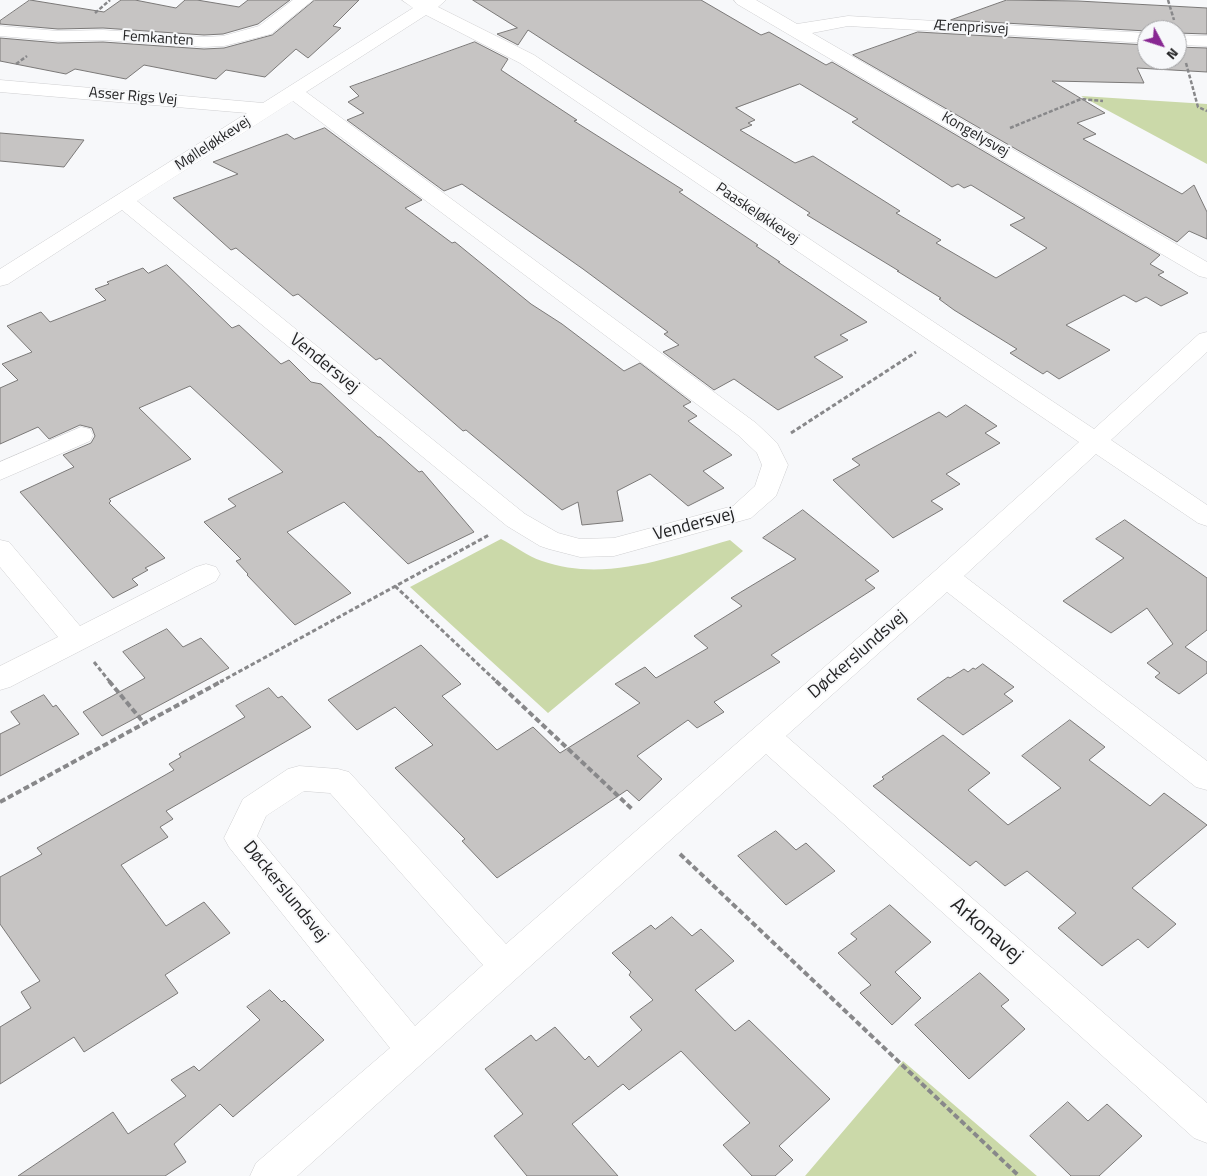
<!DOCTYPE html>
<meta charset="utf-8">
<style>
body{margin:0}
#map{position:relative;width:1207px;height:1176px;overflow:hidden;background:#f7f8fa;font-family:"Titillium Web",sans-serif}
canvas{display:block}
.north{position:absolute;left:1137px;top:20px;width:50px;height:50px;box-sizing:border-box;background:#f7f8fa;border:1px solid #a3a3a5;border-radius:50%;rotate:130deg;font-size:14px;font-weight:700;line-height:20px;text-align:center;color:#242425}
.north::after{content:'';display:block;margin:auto;width:18px;height:22px;background:#882892;clip-path:polygon(50% 0,100% 100%,50% 72%,0 100%)}
</style>
<div id="map">
<canvas width="1207" height="1176"></canvas>
<div class="north">N</div>
</div>
<script>
const ctx = document.querySelector('canvas').getContext('2d');
ctx.lineJoin = 'round';
function fillPath(path, color) {
  ctx.fillStyle = color;
  ctx.fill(path, 'evenodd');
}
function stroke(path, color, width, dash) {
  ctx.strokeStyle = color;
  ctx.lineWidth = width;
  ctx.lineCap = dash ? 'butt' : 'round';
  ctx.setLineDash(dash || []);
  ctx.stroke(path);
}
function label(font, color, halo, rows, align = 'center') {
  ctx.font = font + ' "Titillium Web",sans-serif';
  ctx.lineWidth = 4;
  ctx.setLineDash([]);
  ctx.textBaseline = 'middle';
  ctx.strokeStyle = halo;
  ctx.fillStyle = color;
  for (const [text, x, y, turn = 0] of rows) {
    ctx.save();
    ctx.translate(x, y);
    ctx.rotate((+turn || 0) * Math.PI / 180);
    ctx.textAlign = isNaN(turn) ? turn : align;
    if (halo) ctx.strokeText(text, 0, 0);
    ctx.fillText(text, 0, 0);
    ctx.restore();
  }
}
fillPath(new Path2D(`
 M1081 96 1207 104V164Z
 M501 539C515 546 527 556 542 561 604 583 671 557 730 540L743 551 548 713 410 587Z
 M903 1061 1037 1176H805Z`), '#cbd9a9');
const building = new Path2D(`
 M30 0 104 12 121 0H135L176 8 185 0H197L239 7 248 0H290L258 24 223 34 204 35 103 28 58 29 0 24V21Z
 M315 0H359L333 26 341 28 308 58 296 49 265 77 226 70 216 79 144 65 126 79 75 69 66 74 0 61V38L58 43 103 42 204 49 224 48 272 35Z
 M473 0H701L761 35 769 32 826 65 832 62 1160 255 1150 264 1164 272 1158 275 1188 293 1161 306 1146 297 1136 302 1124 295 1066 325 1110 350 1059 379 1047 371 1043 374 1010 353 1017 349 954 310 939 299 941 298 897 271H899L807 215 810 213 528 30 518 45 497 34 517 28ZM800 84 858 119 852 122 952 187 958 184 964 188 971 185 1025 218 1010 225 1047 248 996 278 936 243 941 240 896 213 900 211 813 156 795 163 740 130 752 125 748 123 755 120 736 108Z
 M1007 0 1078 1 1207 8V34L1177 33V30L1147 31 951 20Z
 M918 32 1147 45V60H1177V47L1207 48V72L1137 68 1144 83 1052 81 1105 113 1077 123 1096 134 1083 139 1182 194 1194 185 1207 212V239L1189 231 1177 242 853 55Z
 M475 42 508 59 501 70 577 120 574 121 683 190 679 192 758 245 756 246 780 262H778L867 322 840 335 848 340 814 357 843 377 778 410 734 379 714 390 663 352 679 345 664 334 668 332 583 269 462 184 444 191 347 120 364 113 348 102 359 96 350 87Z
 M325 128 422 200 405 208 452 243 455 242 531 304 562 324 624 371 640 363 691 402 683 406 697 416 688 421 732 455 703 471 724 488 688 506 650 474 617 491 623 521 582 525 578 502 562 510 466 430 463 431 380 358 376 360 298 294 293 296 236 248 231 250 173 198 238 174 213 162 287 134 294 139Z
 M0 133 84 140 64 167 0 161Z
 M167 265 232 328 239 325 281 364 289 360 311 382 321 384 378 437H380L419 472 422 471 474 532 408 564 344 502 287 532 351 593 295 625 247 575 248 574 236 561 241 559 204 522 236 506 228 499 283 472 190 386 139 408 191 459 109 499 111 501 109 503 165 558 145 568 148 570 132 579 138 585 113 598 20 492 74 467 63 455 91 443 95 436 92 428 80 425 49 439 38 427 0 444V388L18 380 2 364 32 352 7 326 41 312 50 322 106 300 95 289 109 284 107 282 143 268 148 273Z
 M966 405 997 426 985 433 1000 443 946 474 960 484 931 501 943 509 893 538 833 480 860 465 852 459 939 412 946 417Z
 M803 510 879 571 865 580 875 588 771 655 780 662 714 702 724 712 697 728 688 720 637 756 662 779 639 801 627 790 497 878 462 841 465 839 395 768 433 745 395 707 357 730 328 700 421 645 461 684 442 696 497 750 533 727 560 753 640 703 615 684 645 667 656 678 708 648 694 636 742 606 731 598 796 559 763 538Z
 M1125 520 1207 578V630L1185 647 1207 662V673L1179 694 1155 677 1160 673 1147 663 1173 644 1147 608 1111 633 1063 601 1124 558 1096 539Z
 M167 629 183 647 201 638 229 668 102 736 83 712 145 678 123 652Z
 M983 664 1014 687 1004 694 1013 701 963 735 917 699 948 677 950 678 964 669 968 672 973 668 975 669Z
 M269 688 278 698 282 696 311 727 166 811 173 819 160 827 168 837 121 865 166 926 204 902 230 933 165 975 178 993 84 1052 74 1037 0 1084V1027L31 1008 21 992 40 981 0 924V877L42 854 37 848 174 770 169 764 181 757 179 754 245 717 236 706Z
 M44 695 53 707 56 705 79 734 0 776V734L20 724 11 712Z
 M1070 720 1105 747 1089 760 1150 806 1164 793 1207 825 1132 888 1176 924 1148 948 1138 939 1102 966 1058 928 1076 913 1027 871 1005 886 976 861 970 866 873 786 884 779 882 777 943 735 990 773 968 790 1008 825 1061 788 1022 756Z
 M776 831 796 850 806 843 835 871 786 905 738 856Z
 M890 905 931 942 895 972 921 998 892 1025 860 993 871 985 838 953 857 939 851 934Z
 M672 917 692 936 701 929 734 961 695 990 735 1031 749 1020 830 1099 779 1146 793 1160 775 1176H752L723 1145 750 1123 681 1051 629 1090 623 1084 572 1124 618 1176H527L494 1136 523 1114 485 1069 531 1035 536 1041 555 1027 585 1060 589 1056 598 1067 642 1030 630 1017 653 1000 629 975 631 972 612 953 651 925 655 929Z
 M980 973 1009 1000 1001 1006 1025 1029 969 1079 915 1025Z
 M270 990 282 1002 284 1000 324 1040 233 1117 220 1104 174 1144 186 1162 165 1176H18L113 1112 128 1134 186 1096 171 1080 194 1066 199 1071 260 1020 247 1007Z
 M1068 1102 1088 1121 1107 1104 1142 1136 1099 1176H1071L1030 1136Z`);
fillPath(building, '#c6c4c3');
stroke(building, '#7b7978', 1);
const minor = new Path2D(`
 M293 0H313L271 34 224 46 204 47 103 40 58 41 0 36V26L58 31 103 30 204 37 223 36 259 26Z
 M402 0H446L438 7 534 55 1094 429 1199 334 1207 332V352L1111 440 1207 505V526L1198 523 1096 454 964 576 1207 761V790L1196 787 947 592 786 736 1207 1103V1143L1194 1138 766 754 297 1176H250L256 1163 390 1048 229 847 224 838 243 799 288 769 299 766 338 769 349 772 506 944 936 570 1079 442 520 63 426 15 306 92 756 423 777 443 788 465 776 496 751 518 614 556 580 557 549 549 540 546 507 526 122 210 8 284 0 286V269L247 113 0 92V80L263 103 413 8ZM293 101 738 435 757 453 762 465 755 486 733 506 614 538 580 539 558 533 525 514 137 201ZM304 791 330 793 483 965 415 1026 257 836 266 816Z
 M734 0H756L797 24 848 16 1147 33V43L848 26 812 33 1207 262V278L1199 276 737 4Z
 M1177 35 1207 36V46L1177 45Z
 M81 427 90 429 93 435 90 441 0 480V462Z
 M0 540 9 542 80 626 196 567 206 564 216 567 220 574 216 581 10 687 0 690V666L58 637 0 567Z`);
stroke(minor, '#cfcfd1', 1);
stroke(new Path2D(`
 M1168 0 1174 20
 M95 13 110 0
 M1186 63 1198 107 1207 111
 M16 64 27 56
 M1010 128 1081 99 1103 101`), '#88888a', 2.5, [4, 2]);
stroke(new Path2D(`
 M791 433 916 352
 M395 586 497 682
 M94 662 110 682
 M220 682 489 535`), '#88888a', 3, [4.5, 2.5]);
stroke(new Path2D(`
 M109 681 144 723
 M496 681 633 810
 M0 802 222 681
 M680 854 1019 1176`), '#88888a', 4, [6, 3]);
fillPath(minor, '#fff');
label('15px', '#242425', '#f7f8fa', [
 ["Ærenprisvej",971,28,3],
 ["Femkanten",158,39,4],
 ["Asser Rigs Vej",133,97,5],
 ["Kongelysvej",975,135,30],
 ["Mølleløkkevej",213,144,-33],
 ["Paaskeløkkevej",757,214,34]
]);
label('18px', '#242425', '#f7f8fa', [
 ["Vendersvej",324,364,39],
 ["Vendersvej",694,525,-15],
 ["Døckerslundsvej",858,655,-41],
 ["Døckerslundsvej",285,892,51]
]);
label('21px', '#242425', '#f7f8fa', [
 ["Arkonavej",986,931,41]
]);
</script>
